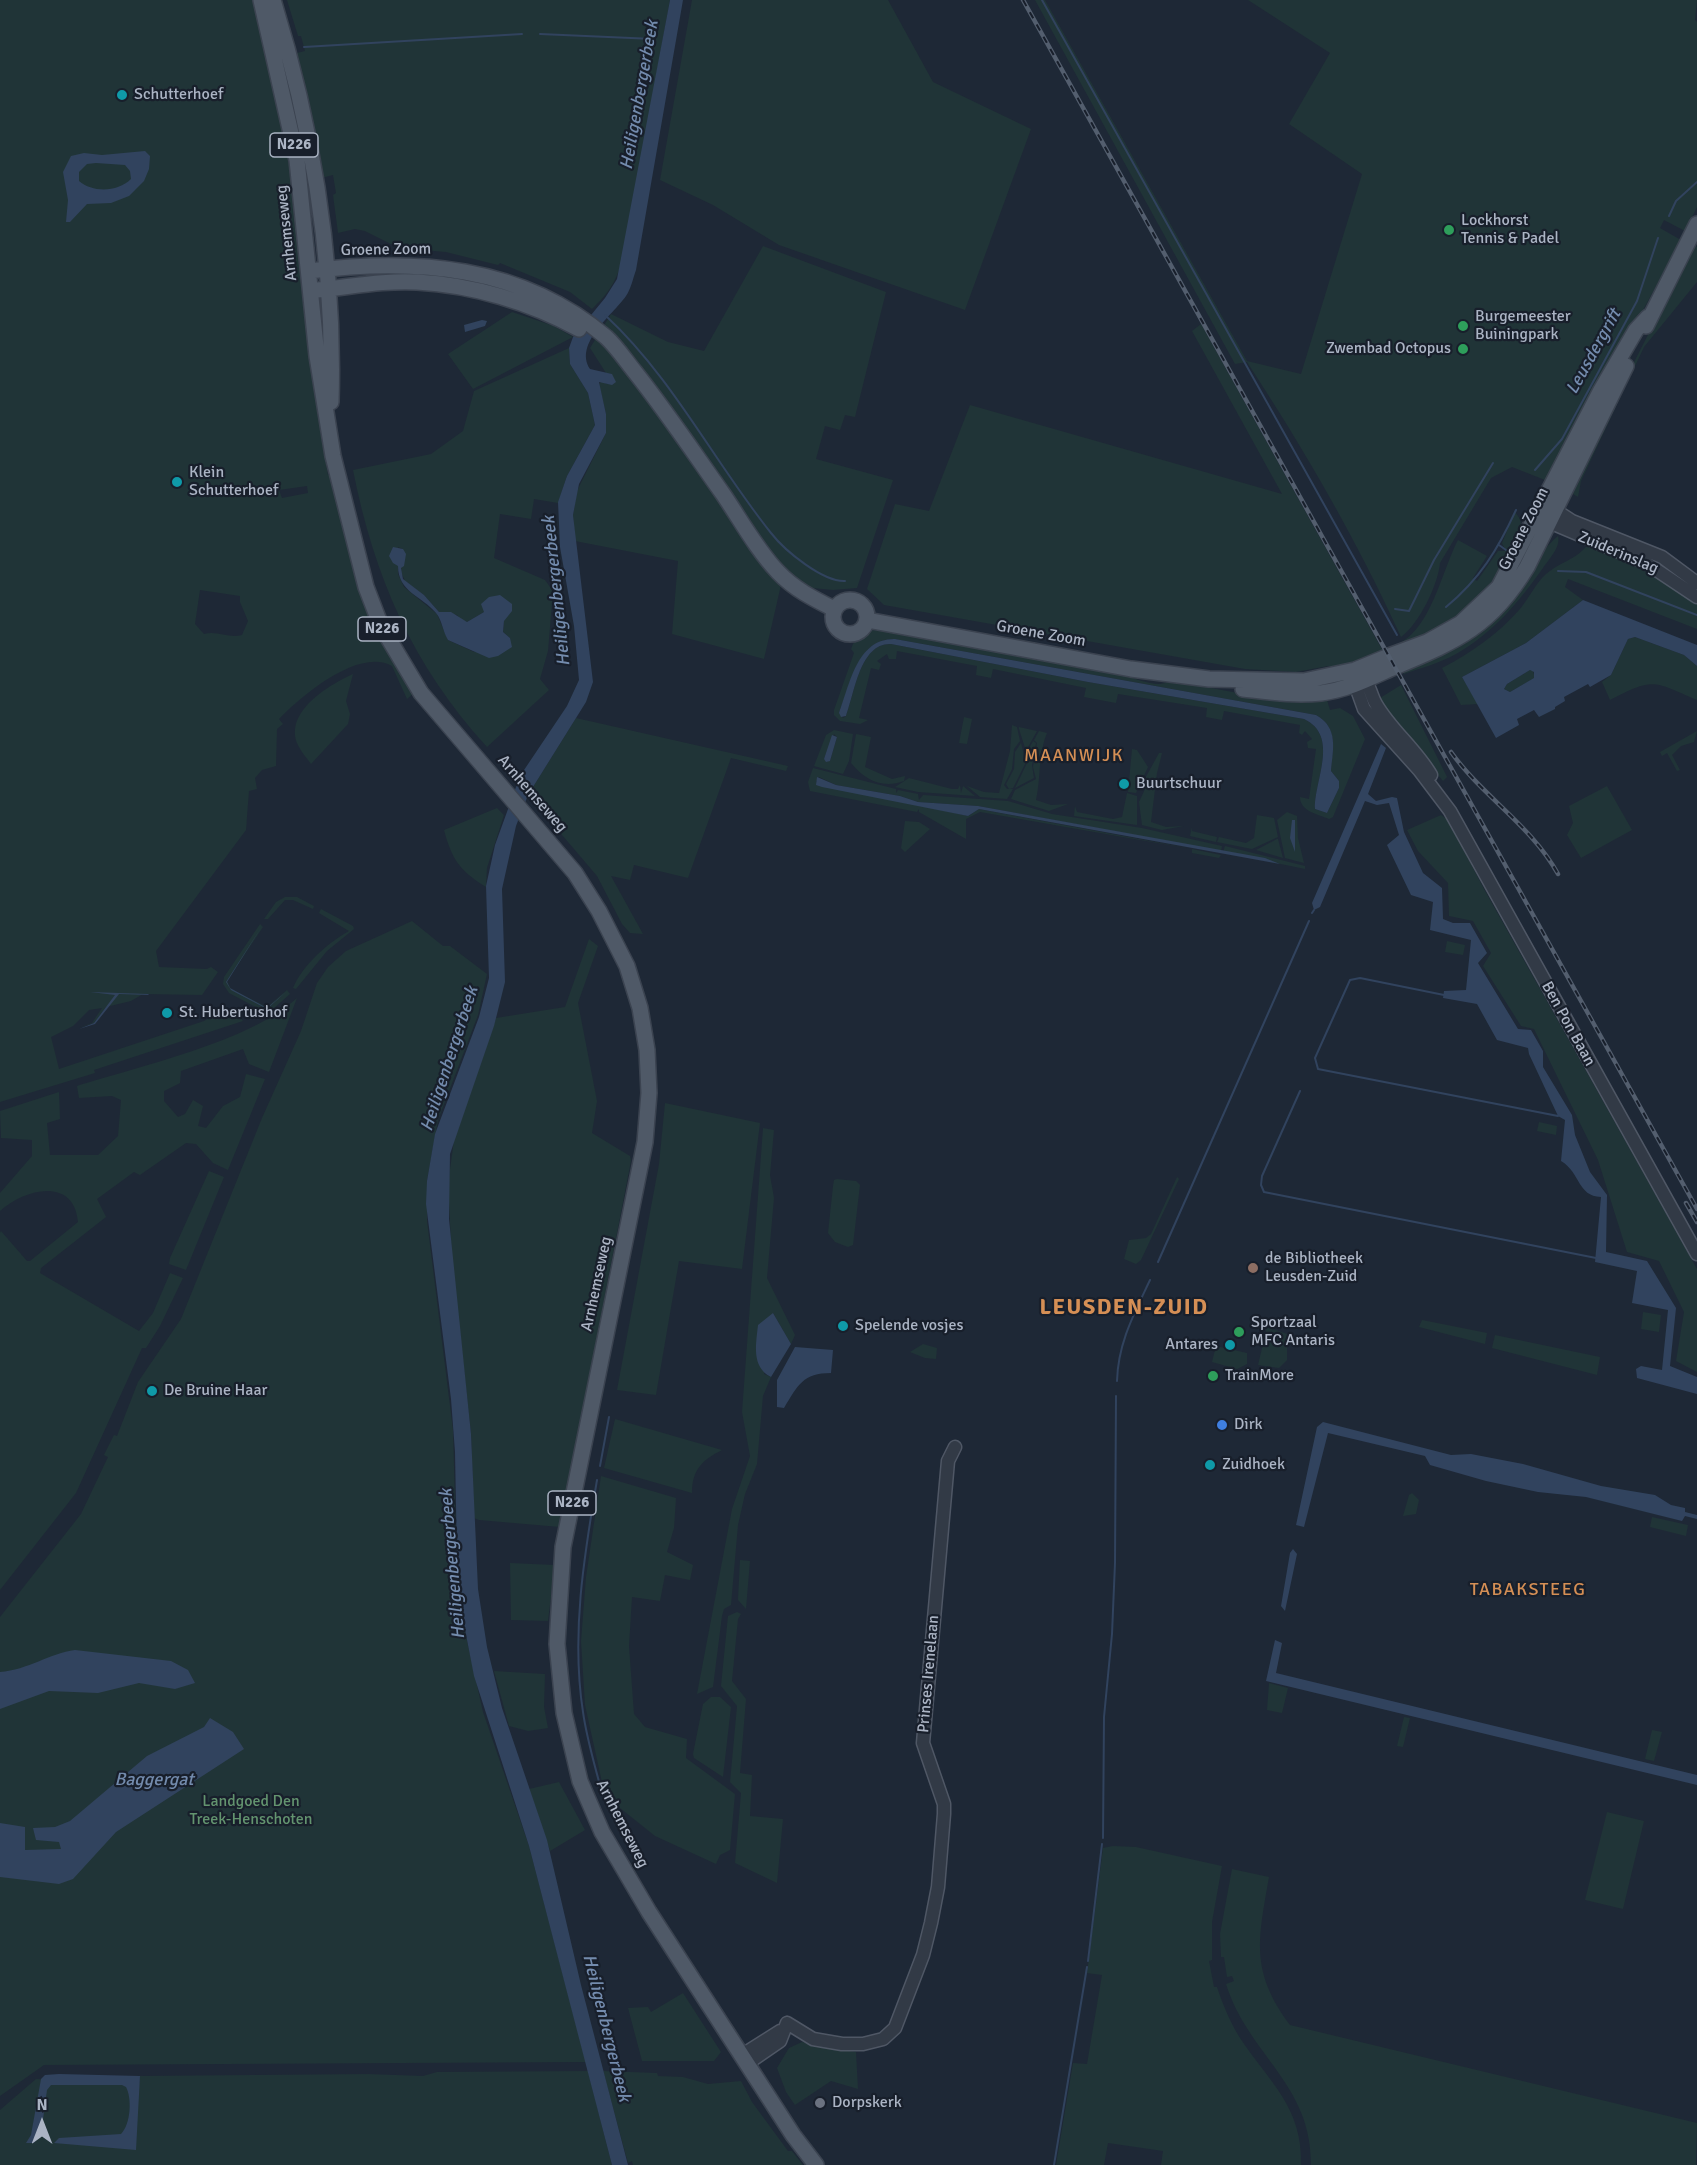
<!DOCTYPE html>
<style>
body{margin:0}
#map{position:relative;width:1697px;height:2165px;overflow:hidden;background:#1e2836;font-family:Signika,sans-serif}
canvas{display:block}
.north{position:absolute;left:12px;top:2093px;width:60px;height:60px;-webkit-text-stroke:4px #181f2b;paint-order:stroke;rotate:0deg;font-size:16px;font-weight:700;line-height:24px;text-align:center;color:#abb4c4}
.north::after{content:'';display:block;margin:auto;width:21px;height:27px;background:#abb4c4;clip-path:polygon(50% 0,100% 100%,50% 72%,0 100%)}
</style>
<div id="map">
<canvas width="1697" height="2165"></canvas>
<div class="north">N</div>
</div>
<script>
const ctx = document.querySelector('canvas').getContext('2d');
ctx.lineJoin = 'round';
function fillPath(path, color) {
  ctx.fillStyle = color;
  ctx.fill(path, 'evenodd');
}
function stroke(path, color, width, dash) {
  ctx.strokeStyle = color;
  ctx.lineWidth = width;
  ctx.lineCap = dash ? 'butt' : 'round';
  ctx.setLineDash(dash || []);
  ctx.stroke(path);
}
function label(font, color, halo, rows, align = 'center') {
  ctx.font = font + ' Signika,sans-serif';
  ctx.lineWidth = 4.5;
  ctx.setLineDash([]);
  ctx.textBaseline = 'middle';
  ctx.strokeStyle = halo;
  ctx.fillStyle = color;
  for (const [text, x, y, turn = 0] of rows) {
    ctx.save();
    ctx.translate(x, y);
    ctx.rotate((+turn || 0) * Math.PI / 180);
    ctx.textAlign = isNaN(turn) ? turn : align;
    if (halo) ctx.strokeText(text, 0, 0);
    ctx.fillText(text, 0, 0);
    ctx.restore();
  }
}
fillPath(new Path2D(`
 M0 0H255L289 164 324 427 320 429 328 475H332L341 522 364 598 414 693 407 699 392 666C359 647 301 696 279 719L283 724 277 729 276 766 262 770 255 778 257 789 249 791 246 830 156 951 159 967 207 969 211 967 218 972 202 995 143 994 131 1001 106 1007 94 1023 78 1028 92 1023 102 1008 89 1010 73 1026 51 1037 59 1069 204 1021 222 1011 237 1014 243 1021 94 1070 95 1073 0 1102ZM307 486 308 493 282 498 279 490ZM200 590 240 596V602L248 621 242 635C229 639 217 630 204 634L195 624Z
 M287 0H670L623 258C617 280 609 293 592 309L570 292 500 263 498 265 446 252 399 248 365 231 355 229 338 233 333 195 336 193 333 175 321 178 293 54 305 51 301 36H298Z
 M692 0H888L933 82 1031 129 965 310 779 245 713 205 660 180Z
 M1035 0H1045L1247 361 1301 374 1362 174 1289 124 1330 53 1248 0H1697L1695 20 1697 22V207L1685 231 1664 220 1660 228 1681 240 1550 482 1512 467 1491 478 1440 563C1438 585 1419 624 1401 637 1358 542 1304 449 1247 362L1235 364Z
 M1694 245 1697 247V282L1644 347 1581 481 1578 497 1568 491Z
 M763 246 886 292 855 417 845 415 840 430 825 426 816 459 893 480 857 588 833 590 781 585 764 659 672 634 678 561 575 541 573 515 577 491 606 433V414L599 384 602 381 607 384 612 374 606 373 590 348 611 314 668 342 704 351Z
 M512 312 554 326 573 337 473 389 448 354Z
 M1201 324 1384 653 1373 659 1334 667 1328 666 1296 672 1245 669 884 605 867 589 895 504 929 511 970 405 1282 494 1192 331Z
 M569 348 570 364 588 393 595 425 567 476 558 503 534 499 531 519 500 514 494 558 545 580 553 591 548 651 540 679 549 690 487 747C413 666 374 577 353 470L431 454 463 431 474 391ZM398 547 403 549 401 572 405 581 424 595 439 612 457 615 461 621 467 622 484 612 504 621 503 632 510 638 474 652 448 640 437 614 404 587 398 574Z
 M1515 512 1520 519 1522 534 1494 585 1448 626 1392 649 1390 647C1430 637 1441 572 1458 540L1487 556 1473 578 1477 581 1498 551H1506L1502 543Z
 M1558 536C1561 547 1549 559 1543 568 1519 602 1493 633 1456 654 1440 663 1421 668 1404 674L1401 668C1441 648 1488 633 1516 597 1531 577 1538 552 1558 536Z
 M1589 543 1650 568 1697 600V629L1568 579 1565 587 1583 600 1526 643 1462 677 1478 704 1461 705 1442 668C1471 653 1498 634 1520 609 1528 599 1534 587 1542 578 1560 560 1575 562 1589 543Z
 M876 630 1121 673C1133 678 1147 684 1160 684 1167 683 1171 681 1179 682L1238 693V696C1268 699 1297 703 1327 700L1330 710 1340 708 1353 716 1365 739 1333 817 1329 819C1317 814 1300 811 1300 797L1309 799 1316 749 1308 748 1307 742 1312 739 1305 731 1302 735 1299 733 1300 725 1224 711 1222 720 1206 717 1207 708 1118 694 1116 703 1084 697 1086 688 993 669 991 678 976 675 977 666 897 651 896 659H889L887 654 877 661 881 664 879 670 871 668 859 718 868 720 860 724 840 721 834 715V710L854 653 851 649C855 637 864 631 876 630ZM895 639 1316 715C1339 728 1332 749 1331 771L1339 781V788L1327 813 1315 809C1314 781 1340 736 1304 719L1088 682 891 644C860 643 855 692 846 716L843 718 839 713C851 685 857 638 895 639Z
 M1635 637 1684 655 1697 666V700C1653 681 1654 677 1610 700L1602 682 1611 675 1628 639Z
 M1530 670 1533 671 1535 678 1510 692 1504 689 1507 684Z
 M353 674 346 701 350 714 348 724 311 764C307 758 301 752 298 745 283 712 329 685 353 674Z
 M1401 685 1447 777 1443 781 1390 717 1380 698Z
 M964 717 972 719 967 744 959 743Z
 M576 718 788 766 786 771 731 758 688 878 634 865 630 880 611 876 643 934 630 933 622 924 597 876 528 795Z
 M1012 725 1017 727 1020 741 1014 749 1012 769 1004 785 1007 789H1013L1007 799 980 797 967 786 984 792 999 793 1010 751Z
 M1019 727 1037 731 1026 751 1019 729Z
 M834 730 853 734 849 761 843 774 814 766 826 735ZM834 734 837 737 830 761 824 759Z
 M1039 731 1047 733C1038 754 1041 778 1036 800L1051 805 1068 804 1049 811 1011 799 1015 790 1036 779 1033 767 1037 743 1034 740Z
 M1697 731 1694 742 1681 746 1672 755 1680 770 1677 771 1667 753 1662 756 1660 752Z
 M856 734 871 737 865 767 892 779 905 776 904 781C882 789 865 780 851 763Z
 M1033 741 1036 743 1032 765 1034 778 1015 788 1027 763 1026 754Z
 M1021 743 1026 762 1013 788 1009 789 1006 784 1014 769 1015 752Z
 M1132 749 1137 750 1148 767 1136 793 1128 792Z
 M1159 753H1162L1157 773 1151 822 1166 827 1184 826 1162 830 1142 825 1139 802 1145 789 1142 784Z
 M813 768 896 789V793L898 790 918 794 919 800 923 795 1008 801 1052 814 1142 828 1222 846 1221 851 978 806 918 802 900 796 836 785 819 777 816 782 968 816 979 809 1192 849 1221 855 1219 858 1192 853V849L980 812 966 819V839L919 812V809L917 812 810 791 808 782Z
 M909 778 952 789H958L960 785 961 793 963 786 975 796 918 792 895 787Z
 M1607 786 1632 830 1581 858 1567 835 1573 823 1569 806Z
 M1127 793 1137 796V825L1074 816 1075 806 1077 812 1113 819 1122 817Z
 M497 808 504 815 487 868 486 887C460 871 452 860 444 830Z
 M1287 812 1297 816 1298 838 1304 863 1285 858 1277 820Z
 M1257 815 1274 818 1278 837 1252 849 1217 842 1219 837 1246 843 1254 838Z
 M1441 815 1448 820 1484 889 1697 1269V1372L1676 1361 1684 1312 1659 1261 1627 1252 1598 1160 1534 1029 1521 1026 1483 966 1491 953 1473 921 1449 916 1448 883 1418 851 1407 830Z
 M905 821 919 822 930 829 905 852 901 848Z
 M1192 827V831L1217 837 1216 842 1190 836Z
 M1278 839 1283 858 1256 850 1277 839Z
 M1225 846 1305 866V869L1223 852Z
 M285 897H297L314 906 313 909 293 900H285L268 919H264L276 902Z
 M321 909 353 926 354 929 327 951 296 989 293 988C302 966 326 944 349 931L319 913Z
 M412 921 443 946H450L487 974 478 1015 438 1120 427 1181V1221L453 1430 457 1575 465 1632 483 1712 529 1846 586 2062 44 2065 0 2096V1617L81 1514 108 1457 104 1455 114 1435 117 1436 138 1382 181 1319 262 1118 301 1031 317 983 328 967 346 951Z
 M260 924 263 927 227 981 231 989 267 1007 287 990 290 994 273 1009 265 1012 229 993 223 984 224 977Z
 M589 939 598 946 578 1003 597 1101 592 1133 630 1156 631 1161 560 1527 479 1520 474 1518 471 1434 452 1261 448 1184 454 1140 496 1018 565 1007Z
 M1447 941 1465 945 1463 955 1445 952Z
 M297 998 269 1072 249 1064 243 1049 181 1071 180 1083 164 1091V1101L178 1117 185 1114 193 1100 203 1106 198 1126 206 1128 223 1106 240 1097 246 1074 265 1079 228 1170 213 1163 196 1144 186 1143 140 1175 134 1172 97 1199 106 1217 41 1268 40 1273 139 1331 153 1313 170 1273 183 1278 160 1326 146 1348H142L76 1493 0 1590V1233L1 1231 27 1261H30L78 1222C74 1176 24 1189 0 1211V1193L32 1156V1140L1 1138 0 1111 59 1092 60 1119 47 1123 50 1155H98L118 1136 121 1100 112 1096 79 1098 77 1086C140 1066 249 1042 297 998Z
 M665 1103 760 1123 742 1269 679 1261 656 1395 617 1390 659 1164Z
 M1539 1122 1557 1126 1556 1135 1537 1131Z
 M763 1128 774 1130 770 1175 774 1198 767 1278 795 1335 791 1344 773 1313 764 1374 771 1377 763 1396 757 1464 745 1494 738 1525 731 1605 724 1609 722 1616 713 1687 697 1694 732 1509 750 1456 742 1412Z
 M209 1171 224 1177 186 1270 169 1264 170 1258Z
 M1177 1177 1179 1179 1141 1260 1136 1264 1124 1259 1129 1240 1146 1238 1151 1234Z
 M837 1179 856 1181 860 1185 853 1245 848 1247 835 1242 828 1233 833 1186 834 1180Z
 M1643 1312 1661 1315 1659 1332 1641 1329Z
 M1422 1320 1487 1333 1485 1344 1419 1327Z
 M1267 1327 1287 1334V1360L1279 1368 1258 1365Z
 M1495 1335 1600 1357 1597 1375 1492 1348Z
 M923 1344 937 1348 936 1359 925 1358 910 1352Z
 M1216 1346 1247 1353V1364L1237 1369 1212 1362Z
 M615 1419 722 1450C702 1460 692 1470 692 1493L604 1468Z
 M601 1476 676 1498 674 1528 667 1552 693 1565 690 1580 665 1575 660 1601 632 1597 629 1646 634 1714 645 1727 687 1739 686 1758 735 1794 730 1850 720 1855 716 1864 655 1836 605 1796 585 1705 581 1641 586 1577Z
 M1412 1493 1419 1500 1416 1514 1403 1516 1409 1495Z
 M1652 1517 1688 1525 1686 1536 1650 1527Z
 M740 1560 750 1561 746 1609 738 1600Z
 M510 1563 555 1565 548 1621 511 1620Z
 M737 1612 741 1614 738 1619 732 1681 746 1699 740 1773 752 1775 750 1816 783 1819 777 1883 735 1863 741 1793 730 1782 737 1706 721 1686 728 1616Z
 M494 1671 545 1674 544 1707 548 1728 528 1731 509 1726Z
 M1269 1683 1288 1688 1282 1713 1267 1710Z
 M711 1697H720L731 1707 723 1777 694 1758 693 1754 703 1704Z
 M1404 1717 1410 1718 1403 1747 1397 1746Z
 M1652 1730 1662 1732 1654 1761 1645 1759Z
 M559 1782 585 1830 550 1851 529 1789Z
 M1607 1812 1644 1821 1623 1909 1585 1900Z
 M1113 1846 1136 1847 1222 1866 1212 1922V1960L1209 1961 1214 1987H1217C1223 2005 1230 2022 1240 2038 1269 2082 1303 2107 1301 2165H1161L1163 2151 1108 2143 1104 2165H1056L1073 2063 1087 2064 1102 1975 1087 1973 1103 1848Z
 M1232 1869 1269 1877C1258 1940 1250 1971 1290 2025L1697 2123 1696 2165H1311C1312 2084 1248 2055 1226 1984L1234 1981 1232 1976 1227 1977 1224 1957H1221L1220 1934Z
 M683 1993 721 2052 714 2061H642L628 2008 648 2007 651 2012Z
 M802 2042 856 2052 858 2089 831 2081 795 2105 786 2092 777 2068 789 2048Z
 M588 2071 612 2165H0V2110L36 2079 139 2084 140 2076 368 2074 423 2076 437 2072Z
 M603 2071 657 2073 658 2076 683 2077 708 2084 741 2081 752 2102 788 2151H792L803 2165H633L632 2161 628 2163Z`), '#203437');
fillPath(new Path2D(`
 M670 0H683L636 270C633 278 631 289 626 296 612 316 574 343 590 369L612 374 616 382 612 385 599 382 606 414V433L579 484 573 515 593 682 586 702 528 795 516 826 502 889 505 982 494 1026 450 1154 449 1219 471 1434 478 1589 487 1647 502 1708 547 1840 581 1985 628 2165H612L529 1846 474 1676 462 1614 457 1559 455 1452 451 1399 426 1204 427 1181 435 1134 479 1017 489 978 486 886 495 845 520 776 567 706 579 680 574 626 560 547 558 502 567 476 595 425 588 393 570 364 569 348 573 337 605 298 617 279Z
 M145 151 150 156 149 169 144 181 129 196 111 203 87 204 70 222H66L68 200 63 172 71 156 84 153 102 155ZM96 163 125 165 130 171 131 179C118 192 93 193 79 181V172L87 164Z
 M482 320 487 321 485 326 465 332 464 325Z
 M393 547 403 549 406 554 404 566 401 568 403 579 424 595 439 612H451L467 622 484 612 481 604 489 597 500 595 512 604V611L504 621 503 632 510 638 512 647 498 656 489 658 448 640C443 632 442 620 436 613 422 596 398 592 398 566L393 563 389 556Z
 M1583 600 1697 645V666L1684 655 1635 637 1628 639 1611 675 1590 687 1588 684 1564 697 1565 701 1555 707V709L1539 717 1534 710 1517 719 1519 725 1496 738 1462 677 1526 643ZM1530 670 1534 672V678L1510 692 1504 689 1507 684Z
 M895 639 1316 715C1339 728 1333 749 1331 771L1339 781V788L1327 813 1315 809C1314 781 1340 736 1304 719L1088 682 891 644C860 643 855 692 846 716L841 717 839 713C850 684 857 638 895 639Z
 M832 735 837 737 830 761 826 762 824 759Z
 M1381 744 1386 748 1368 794 1376 801 1392 797 1397 798 1404 832 1423 873 1442 888 1443 919 1453 923H1470L1487 953 1478 963 1518 1029 1531 1030 1543 1051V1067L1572 1115 1575 1135 1590 1172 1607 1195 1606 1252 1647 1261 1676 1308 1670 1366 1697 1377V1394L1637 1378 1636 1369 1641 1366 1662 1370 1668 1310 1632 1303 1637 1271 1595 1262 1601 1197C1577 1196 1581 1173 1561 1161L1565 1120 1558 1116 1529 1054 1528 1048 1497 1040 1477 1004 1443 998 1444 991 1466 990 1471 940 1430 930 1433 902 1411 895 1387 845 1399 835 1389 803 1377 805 1365 801 1320 907 1314 910 1312 903Z
 M817 777 836 785 900 796 918 802 978 806 1265 858 1280 864 979 809 968 816 822 787 816 785Z
 M1292 820H1295V852L1290 838Z
 M262 926 227 982 230 988 267 1008 287 991 267 1009 231 990 226 982Z
 M90 992 148 994 149 995 119 994 95 1024 79 1029 94 1023 115 995Z
 M773 1313 791 1344 771 1377C751 1367 756 1344 758 1325Z
 M795 1347 833 1350 831 1373C803 1373 798 1385 784 1408L777 1407V1380Z
 M1323 1422 1451 1455 1471 1454 1523 1464 1601 1486 1655 1495 1671 1505 1685 1508V1512L1697 1515V1519L1685 1516 1682 1521 1586 1497 1538 1492 1486 1481 1430 1465 1425 1456 1328 1433 1304 1527 1296 1525 1317 1427Z
 M1293 1549 1297 1554 1285 1611 1281 1606 1290 1553Z
 M1275 1640 1282 1643 1276 1673 1697 1775V1785L1266 1681Z
 M75 1650 171 1661 188 1670 195 1683 175 1689 139 1683 98 1693 49 1691 0 1709V1672C28 1670 50 1653 75 1650Z
 M210 1718 233 1732 244 1749 116 1832 73 1879 59 1884 0 1877V1823L25 1827V1850L61 1849 59 1842 36 1840 33 1828 55 1827 70 1821 147 1756 204 1727Z
 M59 2074 140 2076 136 2150 54 2143 59 2138 121 2134C131 2124 132 2098 126 2087L122 2085H51L47 2090 41 2134 34 2143H26L31 2135 41 2079 45 2075Z`), '#31435e');
stroke(new Path2D(`
 M1042 0 1397 635
 M540 34 654 39
 M304 47 522 34
 M1669 216 1676 201 1697 182
 M605 315C673 378 714 462 771 533 785 551 823 582 845 581
 M1535 470 1562 439 1637 301 1658 238
 M1499 545 1506 550
 M1558 571 1586 572 1697 615
 M1446 607C1480 579 1498 549 1516 510
 M1395 609 1409 611 1434 560 1493 463
 M1312 913 1314 910
 M1444 995 1360 978 1350 980 1315 1058 1318 1069 1558 1116
 M1300 1091 1262 1176 1261 1185 1264 1192 1596 1258
 M1158 1262 1309 921
 M1117 1381C1118 1343 1134 1314 1150 1280
 M600 1466 609 1417
 M597 1480C584 1556 571 1635 583 1712 587 1741 596 1769 603 1797
 M1103 1838 1104 1717 1112 1634 1115 1563 1116 1396
 M1088 1961 1102 1844
 M1054 2165 1087 1967`), '#31435e', 2);
const minor = new Path2D(`
 M1549 506 1572 521 1662 557 1697 583
 M1542 519 1646 563 1697 597
 M1361 675C1370 683 1370 694 1376 704 1391 730 1416 749 1431 775
 M1355 684 1364 709 1419 770 1450 811 1697 1254
 M787 2023 813 2039 842 2044H863L883 2039 895 2028 923 1955 931 1923 938 1887 944 1814V1804L923 1743 948 1461 955 1447
 M742 2055 780 2031
 M748 2063 780 2041 787 2023`);
const major = new Path2D(`
 M261 0 297 160 317 356 333 456 366 587 381 626 421 693 575 873 599 911 627 966 640 1008 647 1050 649 1093 645 1142 563 1547 557 1644 564 1713 580 1781 602 1832 649 1912 793 2135 816 2165
 M273 0C313 129 335 267 331 402
 M309 271C415 258 521 265 606 337 617 347 626 361 635 372 666 411 694 453 723 494 740 519 757 550 778 572 794 589 814 599 834 609
 M317 290C350 287 384 280 417 282 473 285 530 302 579 329
 M1646 326 1697 224
 M833 617a17 17 0 1 1 34 0a17 17 0 1 1-34 0Z
 M867 620 1131 669 1209 679 1304 681 1355 670 1389 656 1427 642 1461 623 1499 587 1601 390 1636 330 1648 317
 M1243 689C1269 692 1295 696 1321 693 1346 690 1368 679 1390 669 1454 642 1490 629 1527 567L1626 366`);
stroke(minor, '#4f5765', 15);
stroke(major, '#3b4350', 18);
stroke(minor, '#323a46', 12);
stroke(major, '#4f5967', 15);
const rail = new Path2D(`
 M1023 0 1697 1209
 M1451 752C1483 797 1531 825 1558 874
 M1686 1203 1697 1222`);
stroke(rail, '#535e6e', 4.5);
stroke(rail, '#181f2b', 2, [7]);
for (const [x, y, r, color] of [
 [122,95,6,"#0f9aa8"],
 [1449,230,6,"#2e9e5b"],
 [1463,326,6,"#2e9e5b"],
 [1463,349,6,"#2e9e5b"],
 [177,482,6,"#0f9aa8"],
 [1124,784,6,"#0f9aa8"],
 [167,1013,6,"#0f9aa8"],
 [1253,1268,6,"#8d6e63"],
 [843,1326,6,"#0f9aa8"],
 [1239,1332,6,"#2e9e5b"],
 [1230,1345,6,"#0f9aa8"],
 [1213,1376,6,"#2e9e5b"],
 [152,1391,6,"#0f9aa8"],
 [1222,1425,6,"#3f7fe0"],
 [1210,1465,6,"#0f9aa8"],
 [820,2103,6,"#6b7280"]
]) {
  const dot = new Path2D();
  dot.arc(x, y, r, 0, 2 * Math.PI);
  ctx.fillStyle = color;
  ctx.fill(dot);
  stroke(dot, '#181f2b', 2);
}
for (const [x, y, w] of [
 [294,145,48],
 [382,629,48],
 [572,1503,48]
]) {
  const box = new Path2D();
  box.roundRect(x - w / 2, y - 12, w, 24, 4.5);
  ctx.fillStyle = '#181f2b';
  ctx.fill(box);
  stroke(box, '#abb4c4', 1.5);
}
label('bold 15px', '#abb4c4', null, [
 ["N226",294,145],
 ["N226",382,629],
 ["N226",572,1503]
]);
label('16px', '#abb4c4', '#181f2b', [
 ["Schutterhoef",134,95],
 ["Lockhorst",1461,221],
 ["Tennis & Padel",1461,239],
 ["Burgemeester",1475,317],
 ["Buiningpark",1475,335],
 ["Zwembad Octopus",1451,349,"right"],
 ["Klein",189,473],
 ["Schutterhoef",189,491],
 ["Buurtschuur",1136,784],
 ["St. Hubertushof",179,1013],
 ["de Bibliotheek",1265,1259],
 ["Leusden-Zuid",1265,1277],
 ["Sportzaal",1251,1323],
 ["MFC Antaris",1251,1341],
 ["Spelende vosjes",855,1326],
 ["Antares",1218,1345,"right"],
 ["TrainMore",1225,1376],
 ["De Bruine Haar",164,1391],
 ["Dirk",1234,1425],
 ["Zuidhoek",1222,1465],
 ["Dorpskerk",832,2103]
], 'left');
label('16px', '#abb4c4', '#181f2b', [
 ["Arnhemseweg",287,233,-96],
 ["Groene Zoom",386,250,-1],
 ["Groene Zoom",1524,529,-63],
 ["Zuiderinslag",1618,553,23],
 ["Groene Zoom",1041,634,10],
 ["Arnhemseweg",532,794,49],
 ["Ben Pon Baan",1568,1024,61],
 ["Arnhemseweg",597,1284,-78],
 ["Prinses Irenelaan",929,1674,-85],
 ["Arnhemseweg",622,1824,63]
]);
label('16px', '#63946f', '#181f2b', [
 ["Landgoed Den",251,1802],
 ["Treek-Henschoten",251,1820]
]);
label('italic 18px', '#738bad', '#181f2b', [
 ["Heiligenbergerbeek",640,95,-80],
 ["Leusdergrift",1594,352,-61],
 ["Heiligenbergerbeek",557,591,-96],
 ["Heiligenbergerbeek",450,1059,-72],
 ["Heiligenbergerbeek",453,1564,-95],
 ["Baggergat",154,1780],
 ["Heiligenbergerbeek",606,2028,76]
]);
ctx.letterSpacing = '1.5px';
label('18px', '#d58f55', '#181f2b', [
 ["MAANWIJK",1074,756],
 ["TABAKSTEEG",1528,1590]
]);
ctx.letterSpacing = '0px';
ctx.letterSpacing = '1.5px';
label('bold 22px', '#d58f55', '#181f2b', [
 ["LEUSDEN-ZUID",1124,1308]
]);
ctx.letterSpacing = '0px';
</script>
